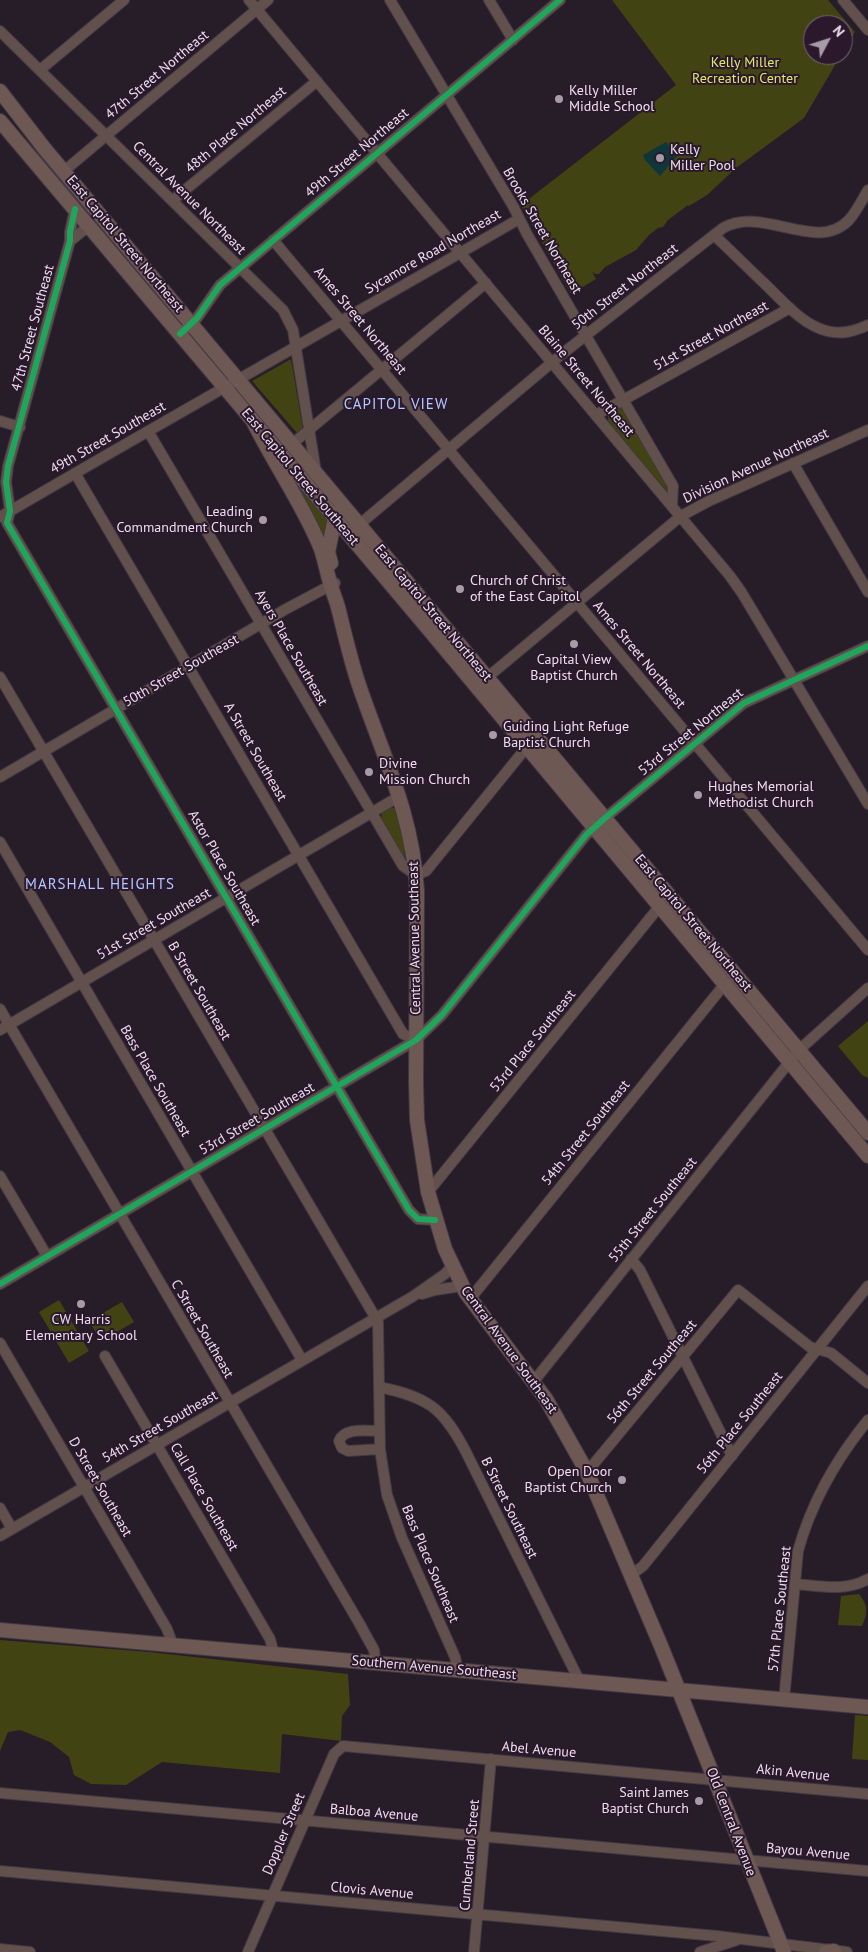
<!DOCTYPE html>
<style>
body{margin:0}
#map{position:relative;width:868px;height:1952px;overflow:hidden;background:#271d28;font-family:"PT Sans",sans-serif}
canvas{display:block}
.north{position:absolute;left:803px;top:15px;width:50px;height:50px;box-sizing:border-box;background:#2b182d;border:1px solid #78687a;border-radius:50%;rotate:50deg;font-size:14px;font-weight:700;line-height:20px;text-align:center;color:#ecdfed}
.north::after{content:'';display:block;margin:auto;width:18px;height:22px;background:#a79ba8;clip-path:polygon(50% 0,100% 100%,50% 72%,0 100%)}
</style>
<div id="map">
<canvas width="868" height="1952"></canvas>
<div class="north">N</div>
</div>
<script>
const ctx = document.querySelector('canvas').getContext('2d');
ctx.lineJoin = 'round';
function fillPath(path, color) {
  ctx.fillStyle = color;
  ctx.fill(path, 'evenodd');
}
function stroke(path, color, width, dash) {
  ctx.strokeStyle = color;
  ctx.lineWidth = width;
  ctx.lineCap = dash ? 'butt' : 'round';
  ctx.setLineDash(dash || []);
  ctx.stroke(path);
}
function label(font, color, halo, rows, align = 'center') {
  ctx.font = font + ' "PT Sans",sans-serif';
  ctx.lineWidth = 4;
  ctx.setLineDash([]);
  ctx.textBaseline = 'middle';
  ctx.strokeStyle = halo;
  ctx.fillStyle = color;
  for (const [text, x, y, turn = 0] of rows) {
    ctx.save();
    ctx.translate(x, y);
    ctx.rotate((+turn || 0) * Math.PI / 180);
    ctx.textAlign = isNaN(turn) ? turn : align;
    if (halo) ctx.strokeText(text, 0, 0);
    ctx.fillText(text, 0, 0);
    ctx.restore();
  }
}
fillPath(new Path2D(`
 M612 0H828L855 32 843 52V25H813V55H841L804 118 736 168 707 195 689 206 688 205 668 220 663 227 658 228 649 235 636 250 605 267 599 274H595L592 272 596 279 571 294 521 205 676 85Z
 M291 359 302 424V429L297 433 252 381Z
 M620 408 623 409 668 484V493L608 422V416Z
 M280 463 331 523 326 543Z
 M390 808H395L403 835 405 857 403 856 381 819 382 813Z
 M868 1021V1078L862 1075 838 1046Z
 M59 1300 89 1351 69 1363 39 1312Z
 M122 1302 134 1322 101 1341 89 1321Z
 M859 1594C868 1605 868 1613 862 1626L838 1625 841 1596Z
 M0 1640 149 1652 348 1674 350 1705 342 1716 341 1741 282 1734 280 1773 162 1762 126 1785 91 1784 74 1775 69 1757 50 1742 20 1730 8 1732 0 1751Z
 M855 1715 868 1716V1760L852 1759Z`), '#424312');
fillPath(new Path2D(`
 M666 142 677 156 660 176 645 160 643 155Z`), '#0e363b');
const minor = new Path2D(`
 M249 0 730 576 742 593 868 804
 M390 0 513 206 527 234 673 486 672 505
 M489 0 513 40
 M843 0 868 30
 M0 31 283 310 293 330 316 472
 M40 70 124 0
 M64 171 268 0
 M173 200 317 81
 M75 209 70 232V241L8 466 6 482 10 511 7 523 409 1210 418 1219 435 1220
 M714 235C731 251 747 267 764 283 782 300 802 325 827 331 842 335 855 331 868 325
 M273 240 868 950
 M70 241 85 229 94 232
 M180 334 197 318 220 285 560 0
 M596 415 790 308
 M0 421 20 427
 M148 431 403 866 416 875 426 871 526 748
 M292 444 486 283
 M793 463 868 592
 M75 473 403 1034 416 1040
 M0 517C172 416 346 319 519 219
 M354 529 562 354 723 228C764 205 816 254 849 220 857 211 862 200 868 190
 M0 677 378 1322 380 1449 387 1495 402 1538 455 1657 458 1670
 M483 681 681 516 709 501 868 430
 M0 777 286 609 335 583
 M0 842 302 1360
 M0 1009 358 1621 374 1650 376 1664
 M0 1030 400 796
 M0 1176 47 1256
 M428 1192 659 907
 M631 1259 640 1270 732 1456
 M0 1284 416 1040 442 1015 586 835 605 818 744 703 868 646
 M422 1294 435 1290 462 1286
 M470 1299 724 985
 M0 1343 167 1629 173 1645
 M105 1356 270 1639 274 1654
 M534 1381 799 1050 868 988
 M379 1387C428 1397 443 1408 466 1452L579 1680
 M379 1431C367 1431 344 1427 339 1441L342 1448 348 1451 380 1449
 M587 1472 738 1290 810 1347 831 1353 868 1383
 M0 1508 12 1529
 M0 1536 412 1297 445 1274 452 1266
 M631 1575 643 1566 868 1286
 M795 1584C820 1586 845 1592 868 1579
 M784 1700 798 1551C811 1504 837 1458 868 1420
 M0 1793 868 1871
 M0 1871 717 1936 847 1952
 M0 1949 30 1952
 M248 1952 334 1754 343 1746 868 1794
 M474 1952 491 1759
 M700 1952 737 1940`);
const major = new Path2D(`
 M0 91 44 148 868 1133
 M0 121 426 626 868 1156
 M253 421C274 464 304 506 321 549 325 561 327 573 331 586 333 593 336 600 338 607 345 635 351 663 361 691 385 760 413 817 417 891L416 1082 417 1120 428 1192 445 1249 466 1293 546 1399 587 1472 661 1646 784 1952
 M331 563 328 552 336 513
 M0 1630C289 1655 579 1681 868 1707
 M826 1952 834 1951`);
stroke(minor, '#423943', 12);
stroke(major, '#423943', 16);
stroke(minor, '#62504d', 10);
stroke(major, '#6e5854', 14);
stroke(new Path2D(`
 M75 209 70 232V241L8 466 6 482 10 511 7 523 409 1210 418 1219 435 1220
 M180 334 197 318 220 285 560 0
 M0 1284 416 1040 442 1015 586 835 605 818 744 703 868 646`), '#20a55d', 6);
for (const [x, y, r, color] of [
 [559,99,5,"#a79ba8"],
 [660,158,5,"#a79ba8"],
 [263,520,5,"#a79ba8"],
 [460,589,5,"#a79ba8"],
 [574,644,5,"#a79ba8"],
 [493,735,5,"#a79ba8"],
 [369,772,5,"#a79ba8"],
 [698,795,5,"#a79ba8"],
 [81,1304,5,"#a79ba8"],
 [622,1480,5,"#a79ba8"],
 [699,1801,5,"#a79ba8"]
]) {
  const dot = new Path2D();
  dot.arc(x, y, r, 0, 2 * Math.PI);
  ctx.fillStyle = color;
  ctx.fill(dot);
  stroke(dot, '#2b182d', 2);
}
label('14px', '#dde769', '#2b182d', [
 ["Kelly Miller",745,63],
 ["Recreation Center",745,79]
]);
label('14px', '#ecdfed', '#2b182d', [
 ["47th Street Northeast",157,75,-40],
 ["48th Place Northeast",236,130,-40],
 ["49th Street Northeast",357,153,-40],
 ["Central Avenue Northeast",189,198,45],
 ["Brooks Street Northeast",542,231,60],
 ["East Capitol Street Northeast",125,244,50],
 ["Sycamore Road Northeast",433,252,-30],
 ["50th Street Northeast",625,287,-38],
 ["Ames Street Northeast",360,321,50],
 ["47th Street Southeast",33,328,-75],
 ["51st Street Northeast",711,336,-29],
 ["Blaine Street Northeast",586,381,50],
 ["49th Street Southeast",108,438,-30],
 ["Division Avenue Northeast",756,466,-25],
 ["East Capitol Street Southeast",300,477,50],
 ["East Capitol Street Northeast",433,613,50],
 ["Ayers Place Southeast",291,648,60],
 ["Ames Street Northeast",639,655,50],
 ["50th Street Southeast",181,671,-30],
 ["53rd Street Northeast",691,732,-39],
 ["A Street Southeast",255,752,60],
 ["Astor Place Southeast",224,868,60],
 ["East Capitol Street Northeast",693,923,50],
 ["51st Street Southeast",154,924,-30],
 ["Central Avenue Southeast",415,938,-91],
 ["B Street Southeast",199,991,60],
 ["53rd Place Southeast",533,1041,-51],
 ["Bass Place Southeast",155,1081,60],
 ["53rd Street Southeast",257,1119,-30],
 ["54th Street Southeast",586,1133,-51],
 ["55th Street Southeast",653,1210,-51],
 ["C Street Southeast",202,1329,60],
 ["Central Avenue Southeast",509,1350,54],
 ["56th Street Southeast",652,1372,-50],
 ["56th Place Southeast",740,1423,-51],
 ["54th Street Southeast",160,1427,-30],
 ["D Street Southeast",100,1487,60],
 ["Call Place Southeast",204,1497,60],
 ["B Street Southeast",509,1508,64],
 ["Bass Place Southeast",430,1564,67],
 ["57th Place Southeast",780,1609,-84],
 ["Southern Avenue Southeast",434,1668,5],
 ["Abel Avenue",539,1750,5],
 ["Akin Avenue",793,1773,6],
 ["Balboa Avenue",374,1813,5],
 ["Old Central Avenue",731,1822,69],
 ["Doppler Street",284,1834,-67],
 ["Bayou Avenue",808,1852,5],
 ["Cumberland Street",470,1855,-85],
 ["Clovis Avenue",372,1891,5]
]);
label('14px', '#ecdfed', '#2b182d', [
 ["Kelly Miller",569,91],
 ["Middle School",569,107],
 ["Kelly",670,150],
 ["Miller Pool",670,166],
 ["Leading",253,512,"right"],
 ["Commandment Church",253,528,"right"],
 ["Church of Christ",470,581],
 ["of the East Capitol",470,597],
 ["Capital View",574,660,"center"],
 ["Baptist Church",574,676,"center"],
 ["Guiding Light Refuge",503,727],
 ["Baptist Church",503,743],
 ["Divine",379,764],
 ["Mission Church",379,780],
 ["Hughes Memorial",708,787],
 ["Methodist Church",708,803],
 ["CW Harris",81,1320,"center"],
 ["Elementary School",81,1336,"center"],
 ["Open Door",612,1472,"right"],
 ["Baptist Church",612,1488,"right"],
 ["Saint James",689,1793,"right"],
 ["Baptist Church",689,1809,"right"]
], 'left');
ctx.letterSpacing = '1px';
label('15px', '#aecbff', '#2b182d', [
 ["CAPITOL VIEW",396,405],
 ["MARSHALL HEIGHTS",100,885]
]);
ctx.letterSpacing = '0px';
</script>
